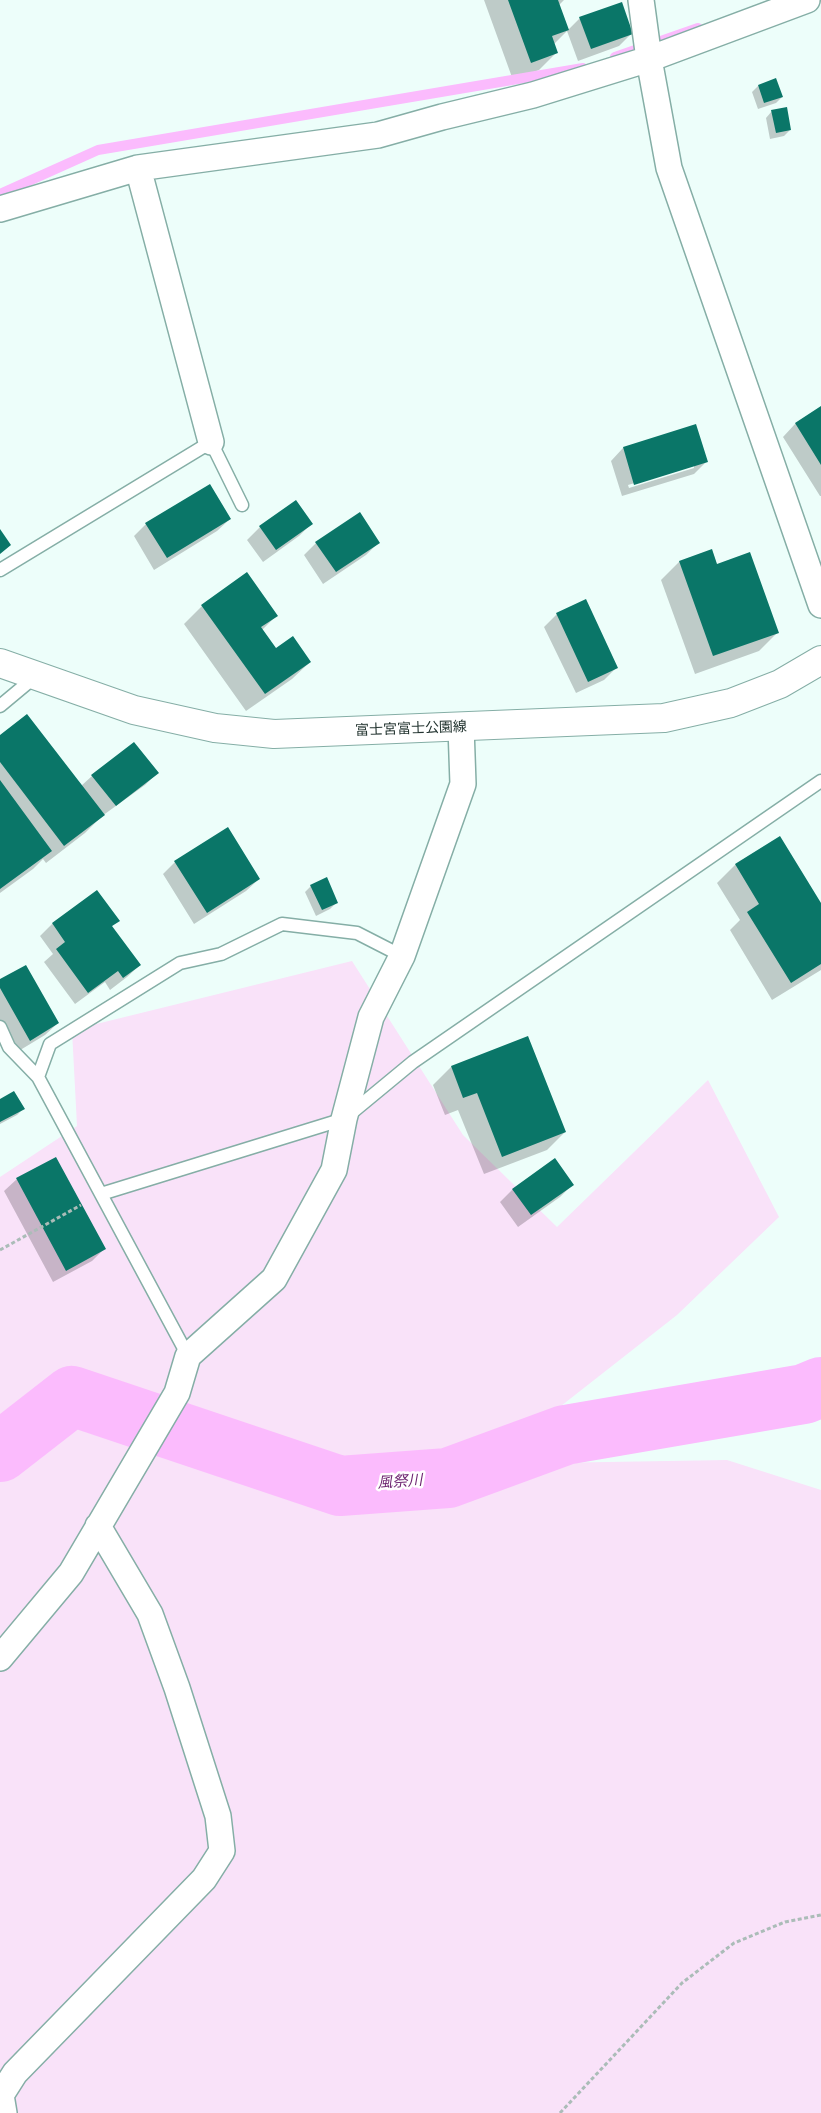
<!DOCTYPE html>
<meta charset="utf-8">
<style>
body{margin:0}
canvas{display:block;background:#edfefa}
</style>
<canvas width="821" height="2113"></canvas>
<script>
const ctx = document.querySelector('canvas').getContext('2d');
ctx.lineJoin = 'round';
function fillPath(path, color) {
  ctx.fillStyle = color;
  ctx.fill(path, 'evenodd');
}
function stroke(path, color, width, dash) {
  ctx.strokeStyle = color;
  ctx.lineWidth = width;
  ctx.lineCap = dash ? 'butt' : 'round';
  ctx.setLineDash(dash || []);
  ctx.stroke(path);
}
function label(font, color, halo, rows, align = 'center') {
  ctx.font = font + ' "Open Sans","Noto Sans JP",sans-serif';
  ctx.lineWidth = 5;
  ctx.setLineDash([]);
  ctx.textBaseline = 'middle';
  ctx.strokeStyle = halo;
  ctx.fillStyle = color;
  for (const [text, x, y, turn = 0] of rows) {
    ctx.save();
    ctx.translate(x, y);
    ctx.rotate((+turn || 0) * Math.PI / 180);
    ctx.textAlign = isNaN(turn) ? turn : align;
    if (halo) ctx.strokeText(text, 0, 0);
    ctx.fillText(text, 0, 0);
    ctx.restore();
  }
}
fillPath(new Path2D(`
 M352 961 463 1135 557 1227 708 1080 779 1217 677 1315 487 1464 727 1460 821 1490V2113H0V1177L77 1126 72 1030Z`), '#f9e2f9');
fillPath(new Path2D(`
 M484 0H564L559 5 568 30 580 18 632 33 619 46 578 61 567 31 554 44 557 52 539 70 513 80Z
 M758 86 782 97 776 103 758 109 752 92Z
 M772 111 790 130 784 136 770 139 766 118Z
 M821 408V496H820L783 437 795 424Z
 M696 426 707 461 694 474 622 496 611 461 623 448ZM694 465V468L629 488 628 485Z
 M230 519 217 531 154 570 134 536 146 524Z
 M311 524 299 536 263 562 247 540 260 527Z
 M316 543H378L366 555 323 584 304 555Z
 M679 562 716 565 777 633 759 651 695 674 661 580Z
 M202 606 276 616 262 630 275 649 310 662 292 679 246 711 184 624Z
 M557 614 617 667 604 680 576 693 544 627Z
 M0 737 81 786 92 776 157 773 145 785 102 816 85 833 46 863 43 859 33 869 0 893Z
 M780 838 821 906V970L772 1000 730 930 740 920 717 883 735 865Z
 M175 862 259 879 246 891 194 924 163 874Z
 M311 886 336 903 330 909 316 916 305 892Z
 M97 891 118 920 111 927 140 965 127 977 110 990 105 982 75 1004 44 962 53 954 40 936 52 924Z
 M0 981 58 1023 45 1035 17 1052 0 1022Z
 M527 1038 565 1132 547 1150 484 1174 458 1110 445 1115 433 1085 451 1067Z
 M0 1100 23 1109 17 1115 0 1124Z
 M555 1160 572 1185 560 1197 518 1227 500 1202 512 1190Z
 M17 1179 104 1249 92 1261 53 1282 4 1191Z`), '#0003');
stroke(new Path2D(`
 M615 57 698 28
 M0 194 98 150 583 68`), '#fbbbfd', 10);
stroke(new Path2D(`
 M0 1452 72 1396 340 1486 448 1478 565 1435 804 1394 821 1387`), '#fbbbfd', 60);
fillPath(new Path2D(`
 M508 0H558L569 30 552 36 558 53 531 63Z
 M622 2 633 34 591 49 579 17Z
 M776 78 783 97 764 103 758 85Z
 M787 107 791 130 776 133 771 110Z
 M821 406V465L795 423Z
 M696 424 708 462 634 485 623 447Z
 M210 484 231 519 167 558 145 523Z
 M296 500 313 524 276 550 259 526Z
 M360 512 380 543 336 572 315 542Z
 M0 529 11 545 0 554Z
 M712 549 717 564 750 552 779 633 713 656 679 561Z
 M247 572 278 616 261 627 276 648 293 636 311 662 265 694 201 605Z
 M586 599 618 668 588 682 556 613Z
 M27 714 105 815 64 846 0 762V735Z
 M134 742 159 773 116 806 91 775Z
 M0 780 52 851 0 889Z
 M228 827 260 879 207 913 174 861Z
 M780 836 821 903V964L791 983 747 912 759 904 735 864Z
 M327 877 338 903 322 910 310 885Z
 M97 890 120 921 112 926 141 965 123 978 118 971 88 993 56 949 65 942 52 923Z
 M26 965 59 1023 30 1041 0 988V979Z
 M528 1036 566 1132 502 1157 477 1093 463 1098 451 1066Z
 M14 1091 25 1109 0 1122V1099Z
 M56 1157 106 1249 66 1271 16 1178Z
 M555 1158 574 1185 531 1215 512 1189Z`), '#0a7668');
const service = new Path2D(`
 M0 570 211 442 242 505
 M0 706 36 676
 M0 1027 9 1047 38 1077 188 1356
 M38 1077 50 1044 180 963 221 954 282 924 357 933 402 956
 M101 1194 344 1119 413 1062 821 781`);
const minor = new Path2D(`
 M641 0 649 59 669 168 821 605
 M138 168 378 135 442 117 533 95 649 59 807 0
 M0 209 138 168 211 442
 M0 1658 71 1573 177 1393 188 1356 274 1279 334 1170 344 1119 371 1017 402 956 463 784 461 727
 M4 2113 1 2095 15 2073 204 1879 222 1851 218 1816 177 1688 150 1614 98 1526`);
const secondary = new Path2D(`
 M0 663 134 710 215 728 274 734 664 718 731 703 780 684 821 660`);
stroke(service, '#85aea6', 15);
stroke(minor, '#85aea6', 28);
stroke(secondary, '#85aea6', 30);
stroke(new Path2D(`
 M0 1250 81 1205
 M560 2113 682 1983 734 1943 785 1922 821 1915`), '#abbcb8', 3, [4, 2.5]);
stroke(service, '#fff', 12);
stroke(minor, '#fff', 25);
stroke(secondary, '#fff', 28);
label('14px', '#233430', '#fff', [
 ["富士宮富士公園線",411,729,-2]
]);
label('italic 15px', '#6e2571', '#fff', [
 ["風祭川",400,1482,-4]
]);
</script>
